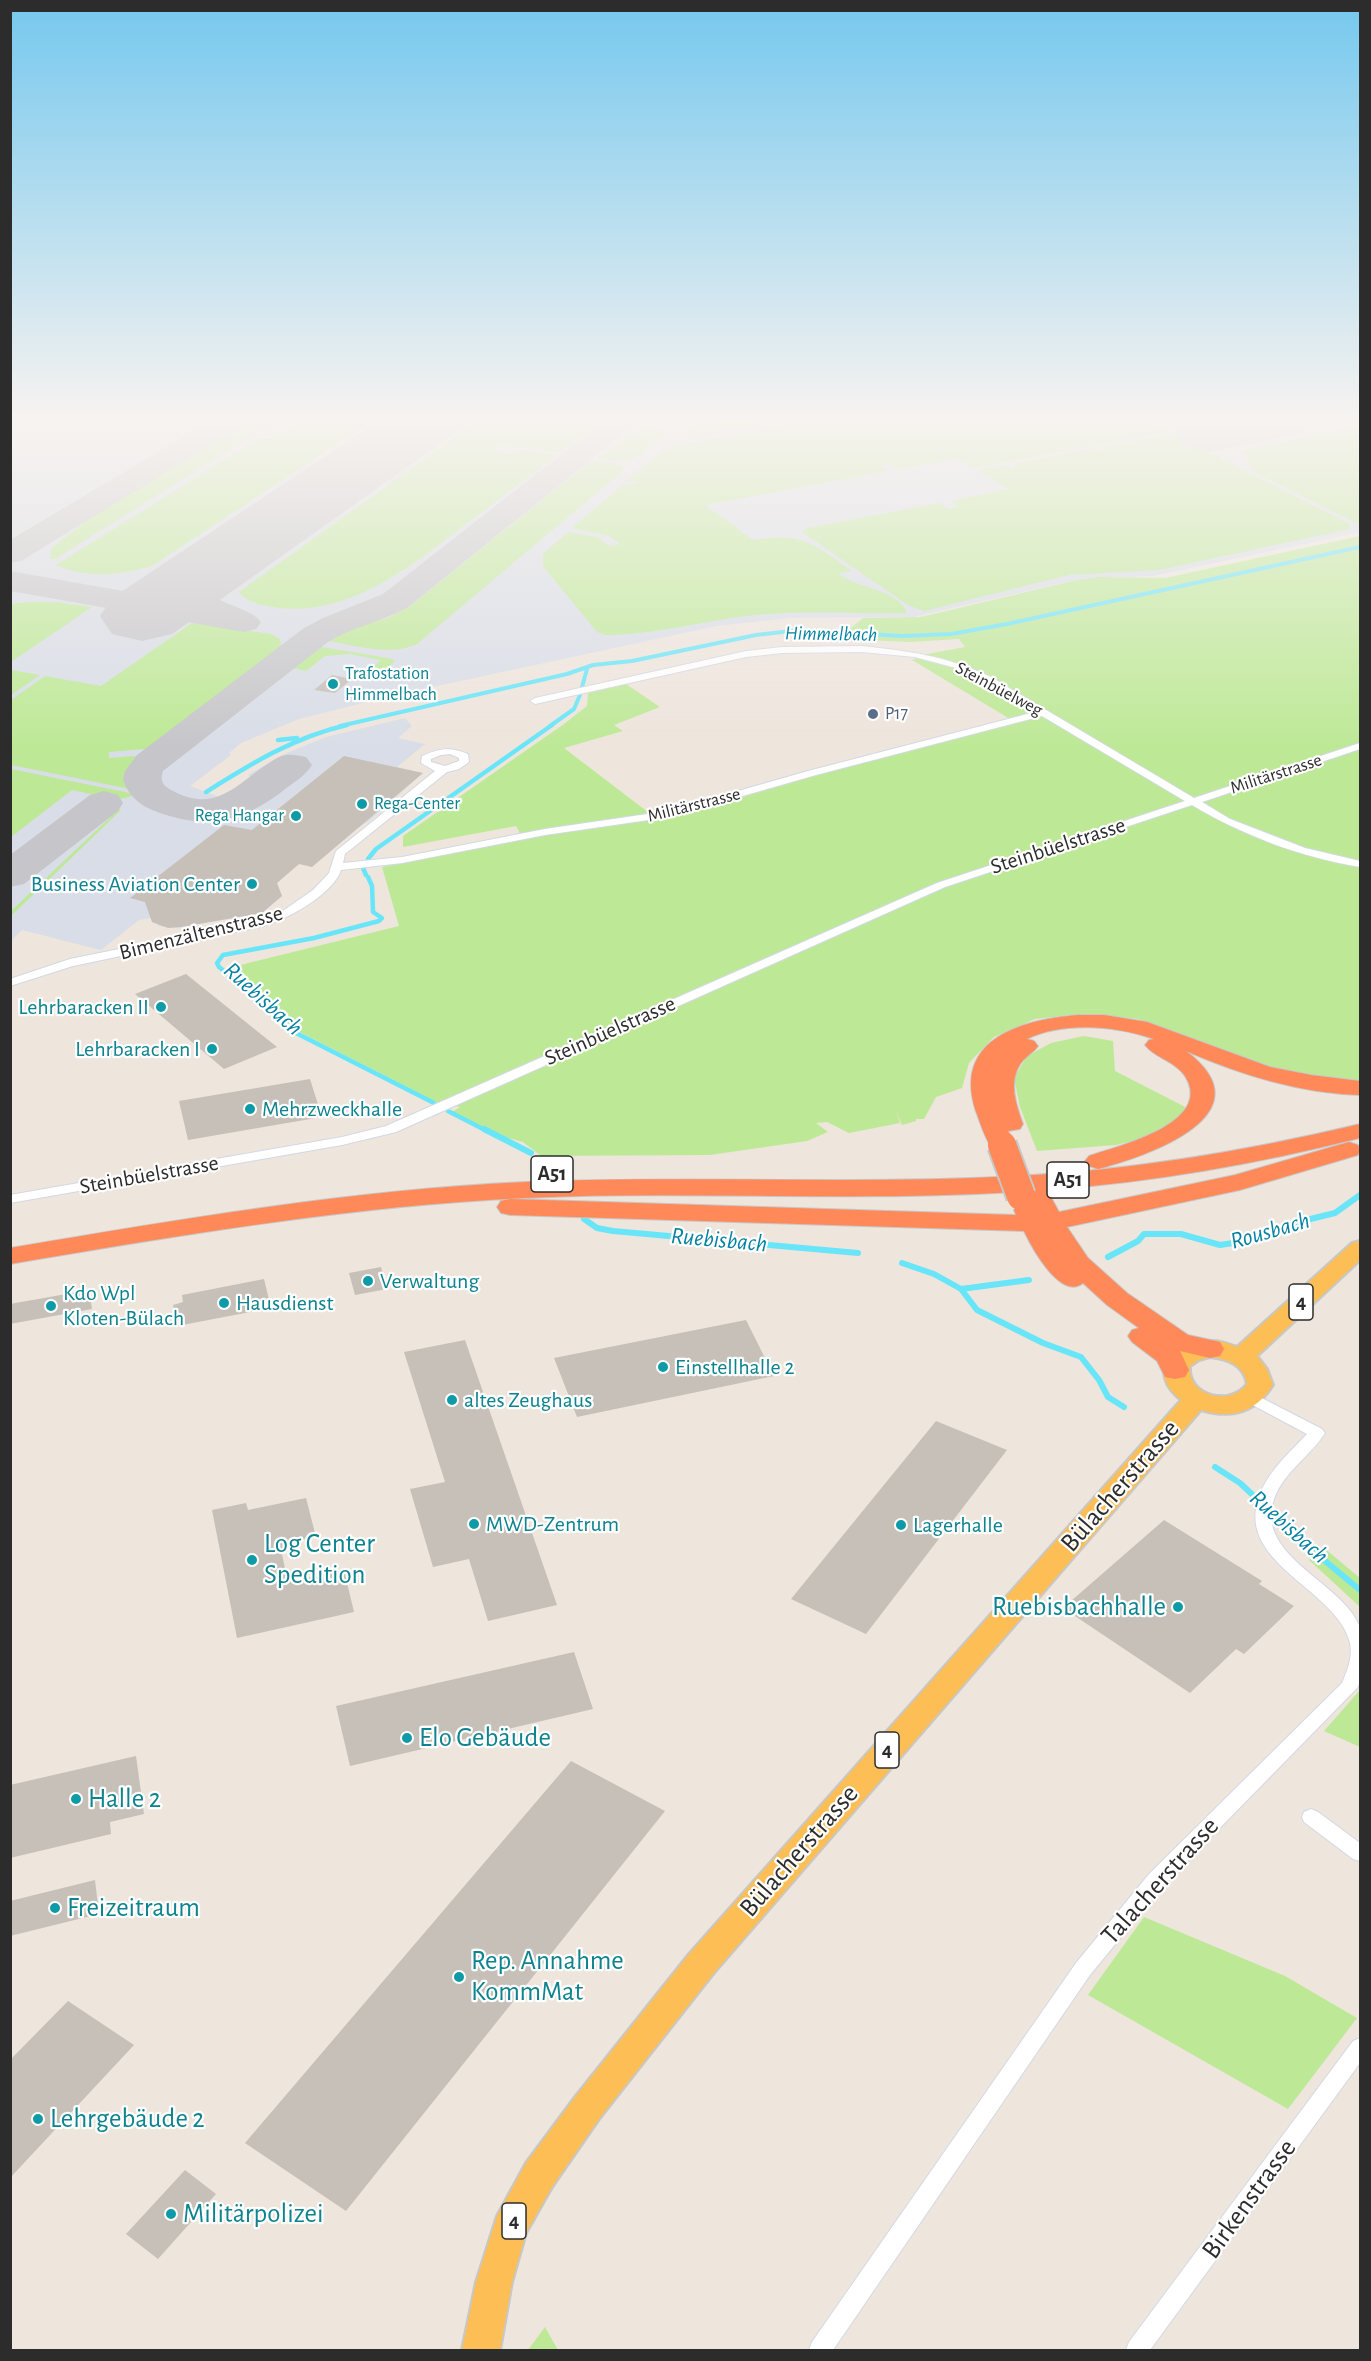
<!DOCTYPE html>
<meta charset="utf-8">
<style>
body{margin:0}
#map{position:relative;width:1371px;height:2361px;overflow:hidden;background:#eee5dd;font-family:"Alegreya Sans",sans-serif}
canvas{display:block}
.frame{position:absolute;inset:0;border:12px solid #2c2c2c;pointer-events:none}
</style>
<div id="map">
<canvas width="1371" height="2361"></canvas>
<div class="frame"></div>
</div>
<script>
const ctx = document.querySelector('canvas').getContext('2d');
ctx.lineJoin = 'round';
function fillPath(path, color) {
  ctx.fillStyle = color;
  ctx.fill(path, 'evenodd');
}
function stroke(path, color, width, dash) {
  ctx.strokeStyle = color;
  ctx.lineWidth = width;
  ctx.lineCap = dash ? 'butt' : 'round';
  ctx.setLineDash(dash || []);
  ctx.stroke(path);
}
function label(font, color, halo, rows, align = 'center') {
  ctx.font = font + ' "Alegreya Sans",sans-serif';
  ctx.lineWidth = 4.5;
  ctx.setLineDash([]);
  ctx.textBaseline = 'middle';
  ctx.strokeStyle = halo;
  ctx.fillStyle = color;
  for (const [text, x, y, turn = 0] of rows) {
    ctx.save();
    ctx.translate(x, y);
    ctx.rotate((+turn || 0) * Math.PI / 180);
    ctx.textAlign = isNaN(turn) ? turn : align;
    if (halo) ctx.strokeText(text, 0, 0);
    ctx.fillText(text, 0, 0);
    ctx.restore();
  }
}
fillPath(new Path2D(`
 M11 418H1360V532L1154 576 1081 579 913 617 790 618 717 626 395 695 299 719 241 743 229 753 231 755 190 786 222 798 255 778 248 775 282 755 326 737 405 718 412 726 398 738 425 744 397 767 423 773 369 821 299 864 277 883 282 896 262 913 177 928 159 926 151 918 139 920 101 950 22 930 11 941Z`), '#d8dde7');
fillPath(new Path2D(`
 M254 418H281L55 559H50L51 549 92 516Z
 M296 418H376L152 566C120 575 87 579 56 565L258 439C278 440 286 432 302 421Z
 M482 418H590L600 421 560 453 499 444 492 449C499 453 512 456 520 450L557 455C527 478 497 501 466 524 412 565 353 615 280 608 264 606 249 604 239 592Z
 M701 418H796L695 436 684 433Z
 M831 418H1142L1168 432 974 468 958 458 899 469 890 464 880 466 888 471 705 505 753 540C803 532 812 543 852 571L838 573C856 589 897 588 907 613 857 614 806 610 756 615 705 620 656 635 605 635L597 632 543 566V554L568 532 597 537 609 546 620 544 609 536 572 528 623 485 637 483 636 481 626 482 662 451 672 446Z
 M1360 427V525L1258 474 1252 470 1243 450Z
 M644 428 668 432C638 458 638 465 597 458Z
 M1173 434 1350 524V529L1159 570 1069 575 924 611 908 605 802 532 808 528 939 503 948 509 958 507 951 501 1008 489 978 470 1005 465 1011 469 1017 468 1012 464 1094 448 1102 452 1108 450 1102 447Z
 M592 460 620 464 625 469 417 644C388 657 354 645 324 640L323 638 335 631 388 618 409 607Z
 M1360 536V1083C1286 1084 1215 1050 1146 1024L1138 1019 1082 1014 1035 1019 994 1037 969 1063 962 1088 936 1097 924 1119H916V1121L902 1125 896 1111 900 1123 849 1133 827 1122 816 1123 828 1132 807 1141 710 1155 541 1156 523 1142 501 1136 452 1112 460 1107 436 1102 288 1026 271 1005 228 968 399 926 382 867 523 839 516 826 403 847V836L564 724 587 706 588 693 626 684 660 707 614 725 623 731 564 748 657 819 681 815 814 776 1015 722 912 660 927 654 965 647 959 639 912 642 837 639 863 618 921 617 1077 580 1099 577 1165 578Z
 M26 602H55L92 607 11 662V604Z
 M192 623 271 634 280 639 281 646 263 665 157 748 109 752V758L134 756 141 760C131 768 128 776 130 789L11 765V700L45 676 101 686Z
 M316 646 388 658 395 661 376 678 364 675 381 660 349 654 325 656 306 671 289 667Z
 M11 670 40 675 11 695Z
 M11 769 130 793 132 796 117 800 72 790 11 837Z
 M119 809 121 810 11 916V911Z
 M1084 1036 1113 1041 1115 1071 1191 1110 1153 1136 1116 1145 1037 1151 1020 1107 1014 1078 1027 1056 1051 1043Z
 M1324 1548 1360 1578V1607L1309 1560Z
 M1360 1690V1747L1324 1731Z
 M1144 1917 1285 1976 1357 2018 1288 2109 1088 1995Z
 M545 2327 558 2350H528Z`), '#bde996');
stroke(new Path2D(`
 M582 687 587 669
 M340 726 567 674 593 665 632 661 756 635 800 630 902 636 951 634 1007 624 1360 547
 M550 726 574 709 580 695`), '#68e5f8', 4);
stroke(new Path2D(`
 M278 740 297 738
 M206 792C251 764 294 737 347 725
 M368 859 376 849 552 725
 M363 868 366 875
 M368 877 372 886 373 912 382 918 379 921 314 938 223 955 217 963 219 967 270 1006 287 1027 296 1033 434 1103
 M448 1111 487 1131`), '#68e5f8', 4.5);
stroke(new Path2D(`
 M484 1129 531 1153
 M584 1219 597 1228 613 1231 858 1253
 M1108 1257 1138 1241 1144 1234H1181L1220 1245 1259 1239 1290 1224 1335 1213 1360 1195
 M902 1263 934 1274 961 1289 977 1310 1043 1343 1081 1357 1099 1380 1108 1397 1124 1407
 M961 1289 1029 1280
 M1215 1467 1240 1483 1307 1546 1360 1590`), '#68e5f8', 6);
fillPath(new Path2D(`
 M215 418H249L245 424 21 561 10 563V540Z
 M608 418H639L635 424 407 608C381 622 352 627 328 642L163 771C160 780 162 785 171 790 220 817 240 778 279 757 288 753 297 755 306 757L312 765C305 776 294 782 284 790 245 820 211 830 163 814 144 808 129 799 123 779L125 771 137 755 304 628 323 618 383 594Z
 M1190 418C1206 418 1228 413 1238 428L1234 434C1219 438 1199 431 1190 418Z
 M209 560 220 563 225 570 220 577 208 585 209 593C223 605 252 609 261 622L256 629 244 632 10 591V571L180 601 175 589C180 572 193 564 209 560Z
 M104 791 118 795 123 803 118 811 24 884 10 887V855L90 795Z`), '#c6c6ca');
fillPath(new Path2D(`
 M383 418H465L455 433 172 634 142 641 112 634 100 616 112 598Z
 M1183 418H1311L1301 433 1209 452 1184 446 1174 431Z`), '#c6c6ca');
fillPath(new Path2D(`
 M332 675 352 679 335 693 314 690Z
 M344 756 423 773 312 867 299 864 277 883 282 896 262 913 181 927 168 928 152 922 145 902 130 898 224 825 252 830Z
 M186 974 237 1015 277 1047 224 1069 135 994Z
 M310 1079 322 1117 188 1140 179 1101Z
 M381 1267 387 1289 355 1295 349 1273Z
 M264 1279 271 1308 177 1326 173 1305 183 1302 182 1295Z
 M89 1290 92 1309 10 1324V1304Z
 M746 1320 774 1376 577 1417 554 1358Z
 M465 1340 557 1605 488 1621 469 1559 433 1567 410 1489 445 1482 404 1352Z
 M936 1421 1007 1450 866 1634 791 1599Z
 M306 1498 316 1537 292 1542 294 1548 281 1550 288 1582 344 1570 354 1612 237 1638 212 1510 246 1503 248 1510Z
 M1164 1520 1262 1581 1259 1584 1294 1606 1244 1654 1236 1649 1190 1693 1063 1608Z
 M574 1652 593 1709 350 1766 336 1706Z
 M136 1756 144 1814 110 1822 111 1834 10 1858V1785Z
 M571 1761 665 1811 346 2211 245 2143Z
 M95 1880 99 1914 10 1936V1901Z
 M68 2001 134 2045 10 2178V2060Z
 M185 2170 216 2194 158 2259 126 2234Z`), '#c6c0b9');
const street = new Path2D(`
 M862 646C910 651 945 656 989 676L1194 798 1360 743V749L1202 802 1230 819 1305 848 1360 861V867C1301 857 1244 836 1192 805L945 887 396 1132 342 1145 10 1203V1195L342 1137 386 1126 937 883 1185 801 1042 716 816 775 669 817 545 835 402 863 341 870C333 895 284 921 260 927L73 966 10 986V979L70 959 257 921 277 915 313 890 329 873 336 851 435 771 421 763 422 756C440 748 450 747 468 754L469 762 459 769 447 772 345 854 343 863 402 857 545 829 668 811 808 771 1035 712 983 680 956 668 915 657 862 652 782 653 746 657 535 704 530 701 535 698 746 651 782 647ZM450 754 459 758V761L445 766 431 762V759L441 755Z
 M1252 1393 1322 1429 1325 1433C1311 1455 1287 1470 1276 1494 1249 1554 1341 1581 1359 1625 1364 1637 1360 1666 1360 1680L1358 1687 1163 1886 1090 1975 833 2350H809L812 2342 1076 1963 1149 1874 1342 1683C1347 1671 1353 1657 1350 1643 1338 1590 1238 1565 1258 1500 1265 1474 1289 1453 1307 1434L1247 1402 1244 1398 1247 1394Z
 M1311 1809 1318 1812 1360 1843V1861L1353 1859 1304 1822 1302 1817 1304 1812Z
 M1360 2038V2063L1150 2350H1126L1129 2342 1353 2041Z`);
const primary = new Path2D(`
 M1360 1241V1260L1257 1356 1267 1369 1273 1385C1255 1413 1232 1419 1201 1410L713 1974 599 2119 552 2187 526 2233 512 2282 500 2350H462L476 2282 497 2216 526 2163 575 2097 689 1954 1181 1400C1145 1371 1173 1343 1210 1341 1219 1340 1229 1344 1237 1347L1352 1243ZM1210 1357C1228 1359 1244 1365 1247 1384 1230 1407 1187 1396 1190 1366L1199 1360Z`);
const highway = new Path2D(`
 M1078 1015H1104L1147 1022 1270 1067 1311 1075 1360 1081V1095C1299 1093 1242 1075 1186 1051 1270 1114 1148 1156 1098 1169L1089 1166 1085 1161 1089 1156C1118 1146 1215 1123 1185 1076 1175 1061 1155 1058 1145 1045L1149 1040 1154 1039C1116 1026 1064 1021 1027 1039L1034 1041 1038 1046C1033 1053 1026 1056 1021 1063 1008 1081 1016 1105 1023 1124L1020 1129 1008 1131 1014 1145 1011 1150 1002 1152 993 1150C986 1140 982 1128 978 1117 949 1041 1018 1020 1078 1015Z
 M1360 1124V1138C1257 1164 1153 1182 1047 1190L1059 1212 1235 1175 1349 1142 1358 1145 1360 1149 1358 1155 1240 1190 1067 1227 1088 1258 1127 1293 1188 1335 1220 1342 1224 1349 1220 1356 1210 1358 1180 1351 1189 1370 1185 1377 1175 1379 1165 1377 1157 1361 1132 1342 1128 1336 1132 1330 1139 1328 1107 1305 1083 1283C1061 1301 1032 1248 1024 1231L510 1215 501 1213 497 1207 501 1201 510 1199 1016 1215 1014 1210 1018 1204 1029 1202 1025 1195 1028 1191C860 1203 692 1190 525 1198 352 1206 181 1235 10 1264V1248C181 1219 352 1190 525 1182 689 1175 853 1185 1016 1176 1133 1170 1247 1151 1360 1124Z`);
stroke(street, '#d2d8e5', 2);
stroke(primary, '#c8c8c8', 4);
stroke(highway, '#c8c8c8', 2);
fillPath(street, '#fff');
fillPath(primary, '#fcbe55');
fillPath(highway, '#ff8958');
const highwayBridge = new Path2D(`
 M1002 1145 1021 1196`);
stroke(highwayBridge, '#c8c8c8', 32, []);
stroke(highwayBridge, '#ff8958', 28);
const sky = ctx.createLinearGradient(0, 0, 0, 748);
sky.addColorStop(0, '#75c8ee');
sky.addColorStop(0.56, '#f7f3f0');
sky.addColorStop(1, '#f7f3f000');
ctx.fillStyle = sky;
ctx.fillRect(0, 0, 1371, 748);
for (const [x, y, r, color] of [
 [333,684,6,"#0f9aa8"],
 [873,714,6,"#5c6f8a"],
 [362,804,6,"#0f9aa8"],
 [296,816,6,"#0f9aa8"],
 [252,884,6,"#0f9aa8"],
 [161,1007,6,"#0f9aa8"],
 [212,1049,6,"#0f9aa8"],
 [250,1109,6,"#0f9aa8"],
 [368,1281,6,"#0f9aa8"],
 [224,1303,6,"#0f9aa8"],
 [51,1306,6,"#0f9aa8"],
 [663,1367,6,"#0f9aa8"],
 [452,1400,6,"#0f9aa8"],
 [474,1524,6,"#0f9aa8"],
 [901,1525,6,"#0f9aa8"],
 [252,1560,6,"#0f9aa8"],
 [1178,1607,6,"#0f9aa8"],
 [407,1738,6,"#0f9aa8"],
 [76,1799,6,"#0f9aa8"],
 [55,1908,6,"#0f9aa8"],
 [459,1977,6,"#0f9aa8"],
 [38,2119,6,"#0f9aa8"],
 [171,2214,6,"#0f9aa8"]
]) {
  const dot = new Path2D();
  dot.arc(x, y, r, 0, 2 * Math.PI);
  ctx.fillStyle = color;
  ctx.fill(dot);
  stroke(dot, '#fff', 2);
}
label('18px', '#0d838f', '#fff', [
 ["Trafostation",345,674],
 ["Himmelbach",345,695],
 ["Rega-Center",374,804],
 ["Rega Hangar",284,816,"right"]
], 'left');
label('18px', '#2c2c2c', '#fff', [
 ["Steinbüelweg",999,689,28],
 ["Militärstrasse",1276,774,-18],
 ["Militärstrasse",694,805,-14]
]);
label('18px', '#4e5e75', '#fff', [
 ["P17",885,714]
], 'left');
label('italic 20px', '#0480a1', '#fff', [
 ["Himmelbach",831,634,1]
]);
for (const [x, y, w] of [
 [552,1174,42],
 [1068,1180,42],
 [1301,1302,24],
 [887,1750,24],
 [514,2221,24]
]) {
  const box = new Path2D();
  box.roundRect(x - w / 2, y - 18, w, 36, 4.5);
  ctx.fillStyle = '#fff';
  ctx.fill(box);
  stroke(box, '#2c2c2c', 1.5);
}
label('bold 21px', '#2c2c2c', null, [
 ["A51",552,1174],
 ["A51",1068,1180],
 ["4",1301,1302],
 ["4",887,1750],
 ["4",514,2221]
]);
label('22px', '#2c2c2c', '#fff', [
 ["Steinbüelstrasse",1058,846,-18],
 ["Bimenzältenstrasse",201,933,-14],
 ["Steinbüelstrasse",610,1031,-24],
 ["Steinbüelstrasse",149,1175,-10]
]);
label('22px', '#0d838f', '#fff', [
 ["Business Aviation Center",240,884,"right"],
 ["Lehrbaracken II",149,1007,"right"],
 ["Lehrbaracken I",200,1049,"right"],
 ["Mehrzweckhalle",262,1109],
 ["Verwaltung",380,1281],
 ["Kdo Wpl",63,1293],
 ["Kloten-Bülach",63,1318],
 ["Hausdienst",236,1303],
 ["Einstellhalle 2",675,1367],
 ["altes Zeughaus",464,1400],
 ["MWD-Zentrum",486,1524],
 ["Lagerhalle",913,1525]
], 'left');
label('italic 24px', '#0480a1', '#fff', [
 ["Ruebisbach",263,999,42],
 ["Rousbach",1270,1231,-16],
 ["Ruebisbach",719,1240,5],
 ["Ruebisbach",1289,1527,42]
]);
label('27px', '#2c2c2c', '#fff', [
 ["Bülacherstrasse",1120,1486,-49],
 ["Bülacherstrasse",799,1851,-49],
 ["Talacherstrasse",1160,1881,-48],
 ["Birkenstrasse",1249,2199,-54]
]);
label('27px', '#0d838f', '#fff', [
 ["Log Center",264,1544],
 ["Spedition",264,1575],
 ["Ruebisbachhalle",1166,1607,"right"],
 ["Elo Gebäude",419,1738],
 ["Halle 2",88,1799],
 ["Freizeitraum",67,1908],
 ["Rep. Annahme",471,1961],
 ["KommMat",471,1992],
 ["Lehrgebäude 2",50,2119],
 ["Militärpolizei",183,2214]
], 'left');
</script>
